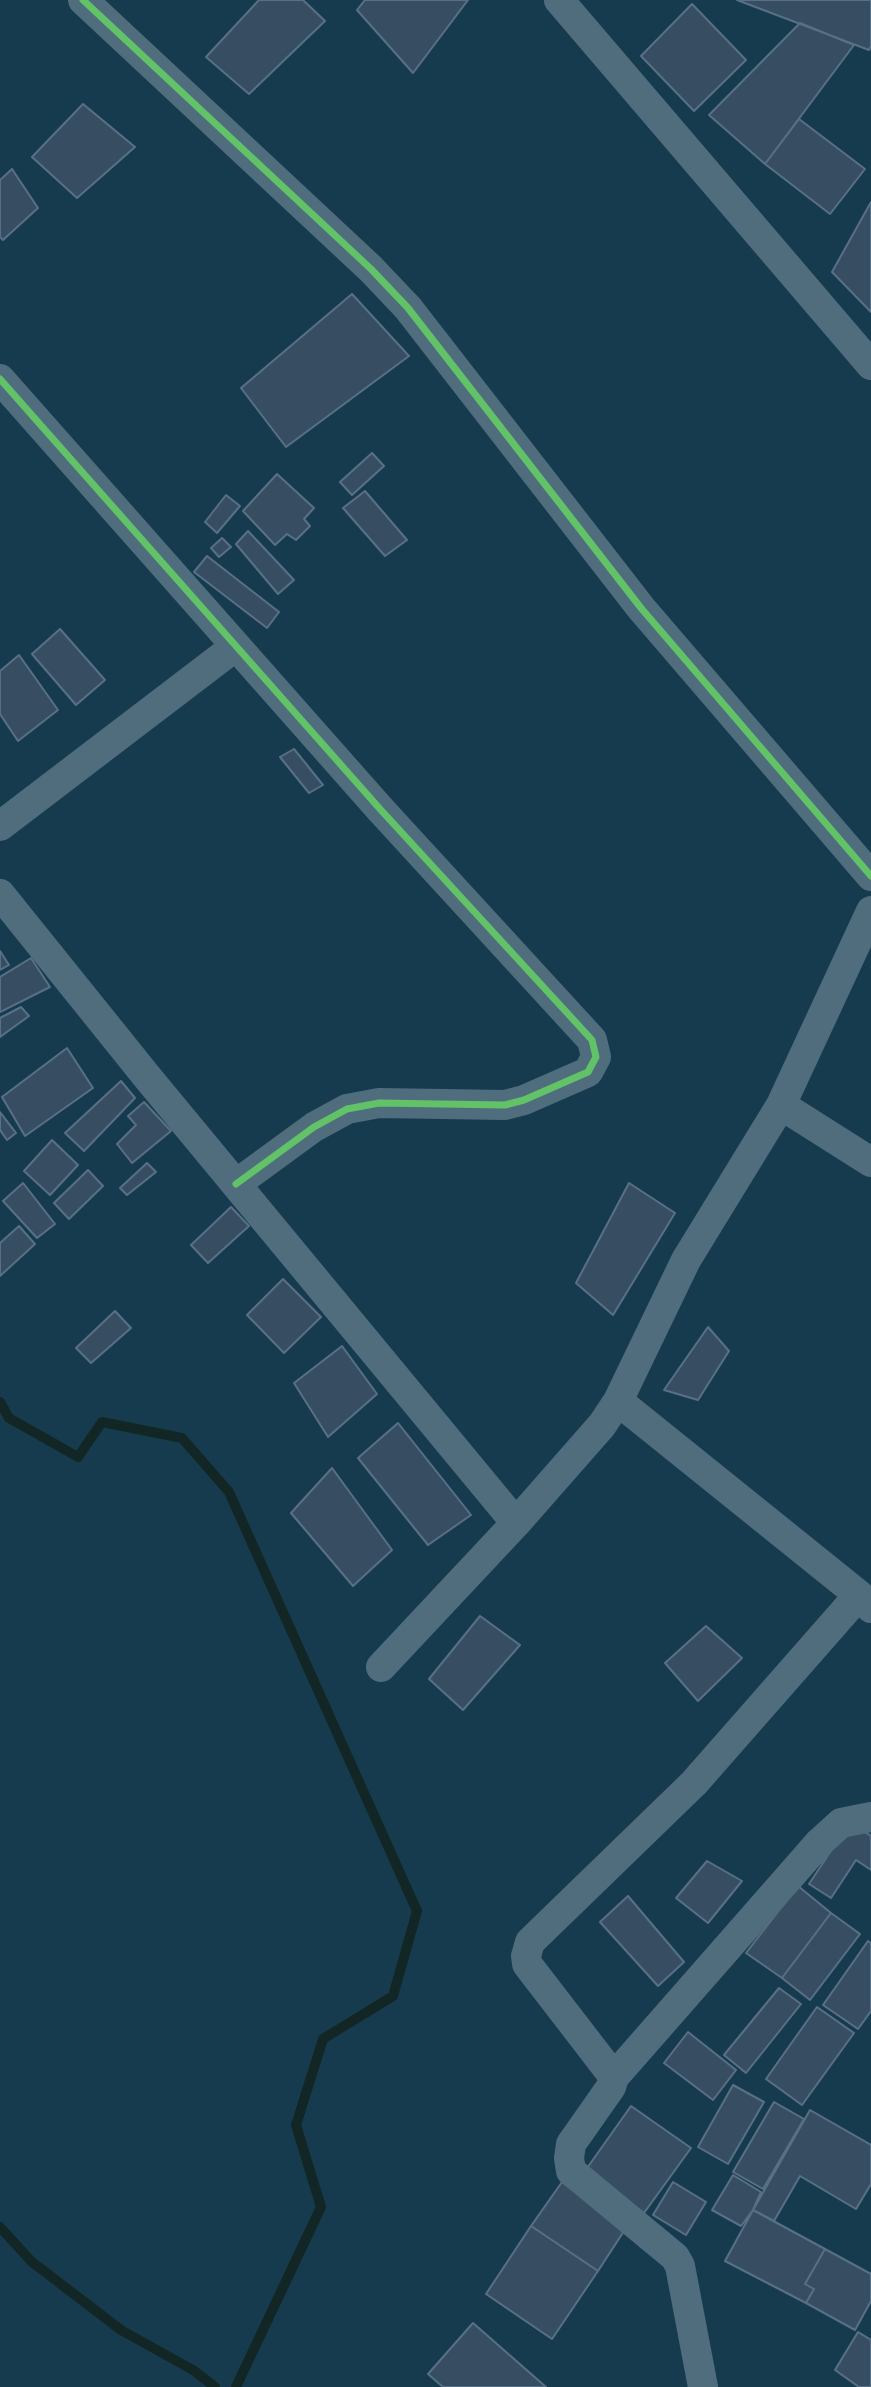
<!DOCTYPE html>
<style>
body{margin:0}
canvas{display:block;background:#173b4e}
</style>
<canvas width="871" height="2387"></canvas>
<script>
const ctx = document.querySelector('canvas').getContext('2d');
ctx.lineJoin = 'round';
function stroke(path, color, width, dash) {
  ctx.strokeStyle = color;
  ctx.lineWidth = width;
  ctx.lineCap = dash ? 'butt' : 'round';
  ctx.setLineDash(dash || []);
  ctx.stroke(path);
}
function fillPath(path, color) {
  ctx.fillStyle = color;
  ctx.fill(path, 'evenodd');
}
stroke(new Path2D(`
 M0 1402 9 1418 78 1457 102 1422 182 1438 229 1492 417 1911 393 1996 323 2039 296 2125 321 2207 236 2387
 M0 2227 32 2262 121 2330 193 2370 215 2387`), '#122725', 10);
const building = new Path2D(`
 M259 0H303L325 21 249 94 206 57Z
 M365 0H468L413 73 357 10Z
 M737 0H871V46L869 50Z
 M692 4 746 60 694 111 641 56Z
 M800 23 854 45 765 164 709 115Z
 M83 104 135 147 77 198 32 157Z
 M799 119 865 169 830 214 765 164Z
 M12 169 38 208 3 240 0 237V180Z
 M871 202V312L832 272Z
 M352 294 409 356 286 447 241 388Z
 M372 453 384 466 352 495 340 482Z
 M277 474 314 508 304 519 310 526 296 540 287 534 275 545 243 511Z
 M365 491 407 540 385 556 343 508Z
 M226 495 240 506 217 533 205 522Z
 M248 531 294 580 278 594 236 544Z
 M222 538 231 547 219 557 211 548Z
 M207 556 279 612 267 628 194 572Z
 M60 629 105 680 76 705 32 654Z
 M19 655 58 710 18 741 0 714V671Z
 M294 749 323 785 309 793 280 757Z
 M0 951 9 965 0 970Z
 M31 958 50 987 0 1012V977Z
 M21 1007 29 1016 0 1037V1018Z
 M67 1048 93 1088 25 1136 2 1097Z
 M121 1081 135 1098 84 1151 65 1133Z
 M144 1102 171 1131 132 1163 117 1144 136 1125 128 1116Z
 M0 1112 16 1133 7 1140 0 1130Z
 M52 1140 78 1165 50 1195 24 1171Z
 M147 1163 156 1172 127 1195 120 1188Z
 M88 1170 103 1186 69 1219 54 1203Z
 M23 1183 55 1224 37 1238 3 1201Z
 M629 1183 675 1213 613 1315 576 1283Z
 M231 1207 249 1226 208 1263 191 1245Z
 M19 1226 35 1244 0 1276V1243Z
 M283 1279 321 1317 284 1353 247 1315Z
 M115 1311 131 1328 91 1363 76 1348Z
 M708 1327 729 1351 698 1400 664 1390Z
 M342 1346 377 1394 328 1437 294 1383Z
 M398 1423 471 1515 428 1545 358 1458Z
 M332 1468 392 1550 353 1586 291 1513Z
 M480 1616 520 1645 463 1710 429 1679Z
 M706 1626 742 1658 698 1701 665 1663Z
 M850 1822 871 1836V1870L856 1860 831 1898 809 1884Z
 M707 1861 742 1881 708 1923 676 1898Z
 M798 1886 831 1913 782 1978 746 1953Z
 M628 1896 684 1962 658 1986 600 1922Z
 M831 1913 860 1934 810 2000 782 1978Z
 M868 1941 871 1943V2011L858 2029 823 2005Z
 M779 1988 801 2004 746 2073 724 2055Z
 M817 2007 854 2033 802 2105 766 2079Z
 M688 2032 736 2070 713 2100 664 2063Z
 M733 2085 764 2102 728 2164 698 2147Z
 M774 2102 804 2119 763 2189 733 2172Z
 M631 2106 691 2148 644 2213 585 2171Z
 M810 2110 871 2145V2184L856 2209 800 2176 774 2221 753 2210Z
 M733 2175 761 2192 753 2210 741 2226 712 2210Z
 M562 2182 626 2228 598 2271 531 2226Z
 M673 2182 706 2202 686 2235 653 2215Z
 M753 2210 825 2249 805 2284 814 2289 806 2303 725 2261Z
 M531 2226 598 2271 552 2339 486 2294Z
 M825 2249 871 2274V2301L855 2330 806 2303 814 2289 805 2284Z
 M473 2323 546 2387H443L428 2374Z
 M858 2332 871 2340V2387H859L835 2370Z`);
fillPath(building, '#374e62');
stroke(building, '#587086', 2);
stroke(new Path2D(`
 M83 0 371 269 408 308 641 608 871 876
 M559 0 871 365
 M0 379 380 809 592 1040 596 1057 588 1072 524 1100 505 1105 379 1103 347 1109 314 1127 236 1184
 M0 826 236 646
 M0 894 148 1078 516 1523
 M781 1105 871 1162
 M618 1401 859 1595 871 1608
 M381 1667 516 1523 602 1425 618 1401 686 1260 781 1105 871 911
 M614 2077 820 1842 841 1823 871 1817
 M703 2387 680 2266 675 2257 571 2171 569 2158 571 2144 611 2087 614 2077 527 1964 526 1956 530 1942 694 1783 859 1595`), '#506d7e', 30);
stroke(new Path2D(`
 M83 0 371 269 408 308 641 608 871 876
 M0 379 380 809 592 1040 596 1057 588 1072 524 1100 505 1105 379 1103 347 1109 314 1127 236 1184`), '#61c268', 7);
</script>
